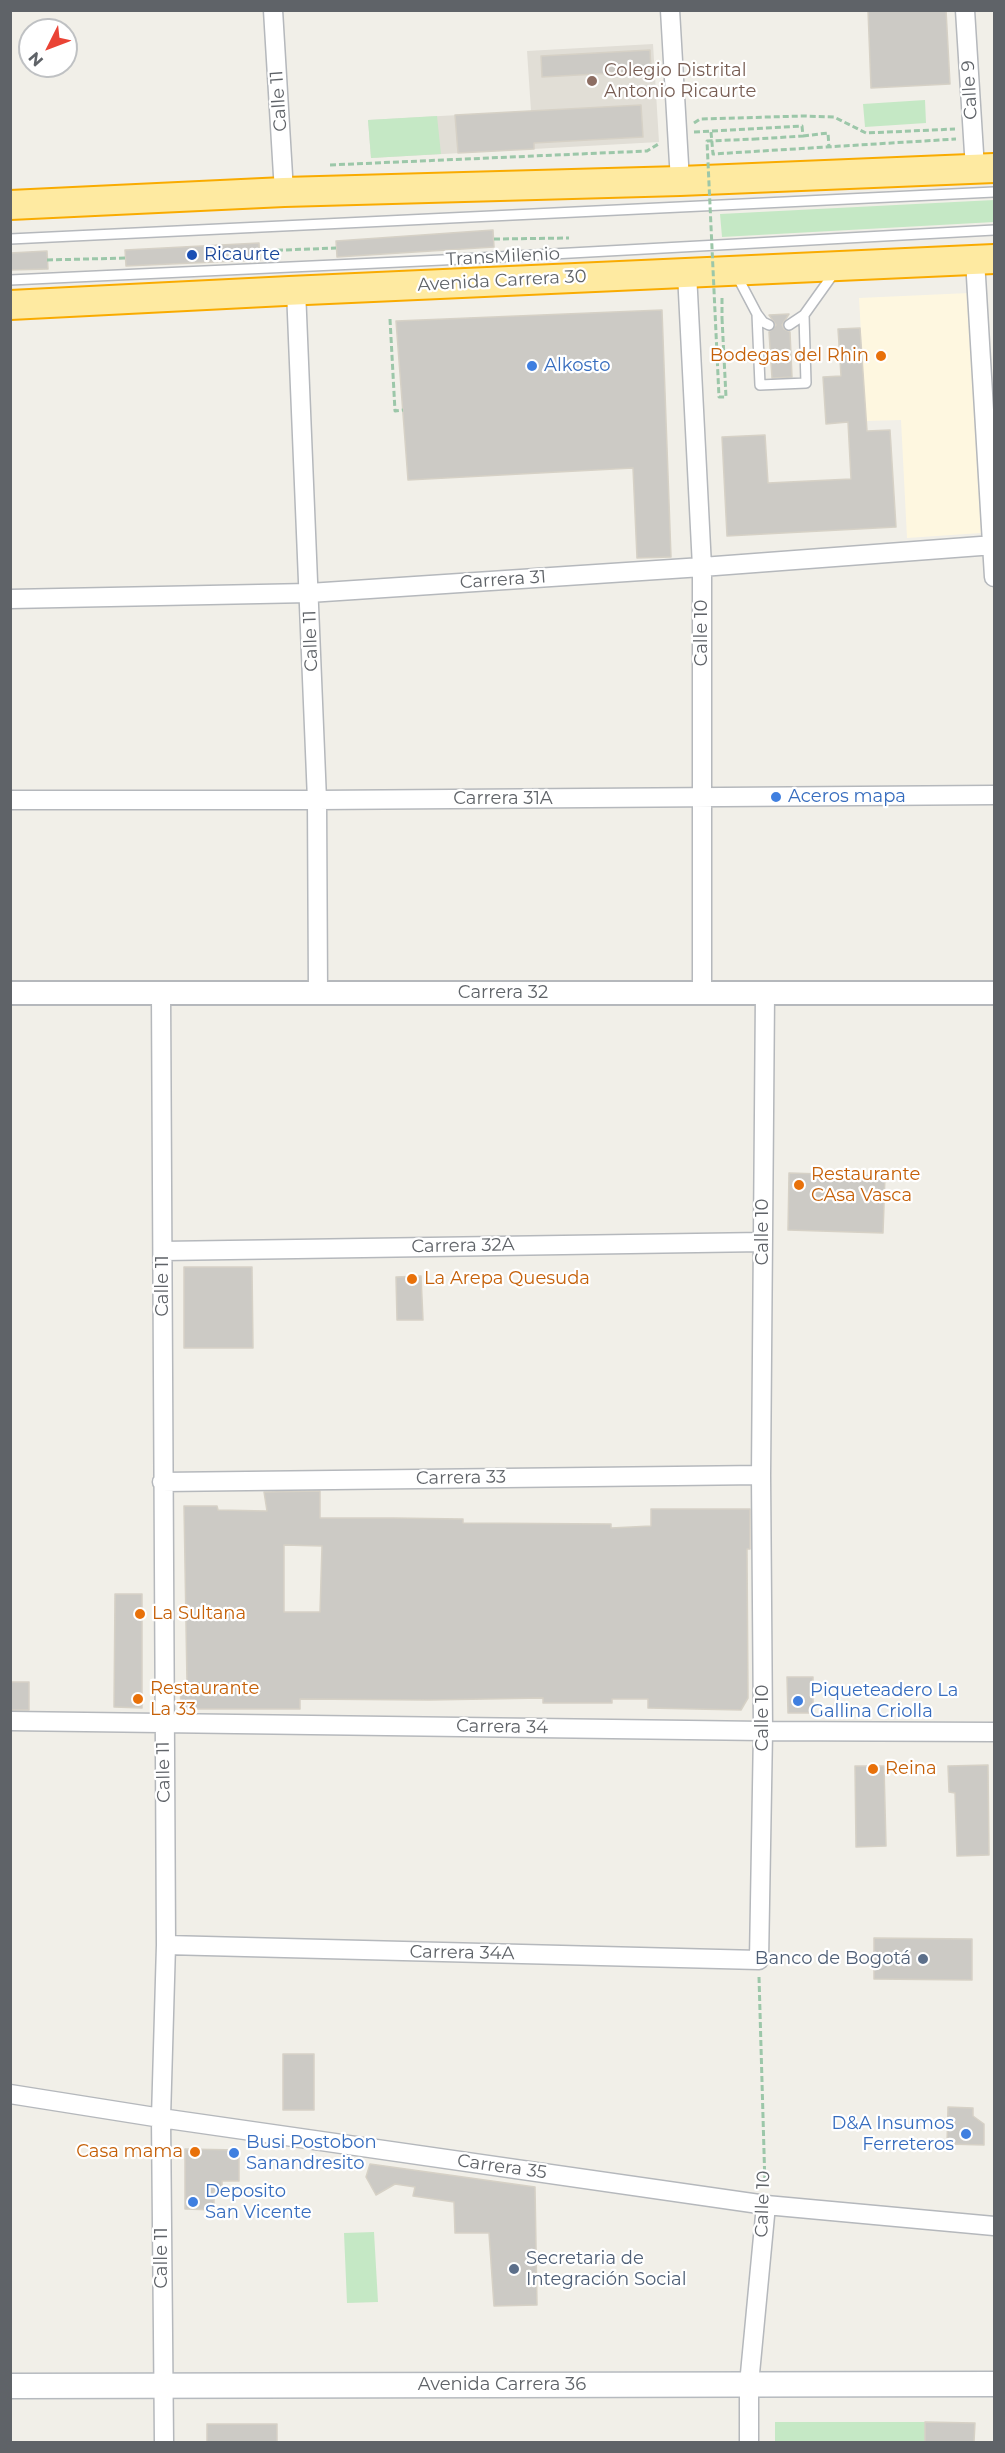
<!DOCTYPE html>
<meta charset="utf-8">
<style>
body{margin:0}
#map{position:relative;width:1005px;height:2453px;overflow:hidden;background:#f1efe8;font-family:Montserrat,sans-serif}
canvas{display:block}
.frame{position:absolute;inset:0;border:12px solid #5f6368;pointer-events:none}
.north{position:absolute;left:18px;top:18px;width:60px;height:60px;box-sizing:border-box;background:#fff;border:2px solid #bfc1c3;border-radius:50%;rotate:228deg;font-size:16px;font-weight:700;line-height:24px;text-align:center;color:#5f6368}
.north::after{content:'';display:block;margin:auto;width:21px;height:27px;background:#ea4335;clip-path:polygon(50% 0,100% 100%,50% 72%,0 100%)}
</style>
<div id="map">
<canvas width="1005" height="2453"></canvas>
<div class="frame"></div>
<div class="north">N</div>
</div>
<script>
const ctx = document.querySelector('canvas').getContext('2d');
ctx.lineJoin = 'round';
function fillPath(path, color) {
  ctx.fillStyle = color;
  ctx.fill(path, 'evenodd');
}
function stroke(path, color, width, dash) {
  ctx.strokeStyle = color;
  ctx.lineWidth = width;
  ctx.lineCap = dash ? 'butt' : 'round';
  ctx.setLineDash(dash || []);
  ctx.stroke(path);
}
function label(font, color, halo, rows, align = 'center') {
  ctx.font = font + ' Montserrat,sans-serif';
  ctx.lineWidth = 4.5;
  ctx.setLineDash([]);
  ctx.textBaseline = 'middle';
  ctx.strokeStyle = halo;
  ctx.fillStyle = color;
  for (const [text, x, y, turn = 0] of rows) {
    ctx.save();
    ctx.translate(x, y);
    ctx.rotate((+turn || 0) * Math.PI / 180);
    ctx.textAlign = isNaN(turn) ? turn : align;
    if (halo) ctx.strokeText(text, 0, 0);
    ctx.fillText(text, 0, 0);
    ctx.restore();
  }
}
fillPath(new Path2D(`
 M969 293 981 533 907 538 901 420 866 421 859 298Z`), '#fef7e0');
fillPath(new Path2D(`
 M653 44 659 142 371 158 368 120 531 111 527 51Z`), '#e1ded6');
fillPath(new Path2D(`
 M925 100 926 123 865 127 863 104Z
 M437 116 441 154 371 158 368 120Z
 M994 200V222L722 237 720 214Z
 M374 2232 378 2302 347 2303 344 2233Z
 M775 2422H925V2442H775Z`), '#c5e8c5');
const building = new Path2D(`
 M868 10H946L950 84 871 88Z
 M650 50 651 71 542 77 541 56Z
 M641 105 643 137 534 143V149L458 153 455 115Z
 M493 230 494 247 337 257 336 241Z
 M259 243 260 260 126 266 125 250Z
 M47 251 48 269 10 270V253Z
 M662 310 671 557 637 558 633 468 408 480 396 321Z
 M789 314 782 325 784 329 790 332 792 377 772 378 769 332 776 325 769 315Z
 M860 328 867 431 890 430 896 527 727 536 722 437 765 435 768 483 851 479 848 422 826 424 823 377 841 376 838 329Z
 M789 1173 885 1176 883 1233 788 1230Z
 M184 1267H252L253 1348H184Z
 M421 1276 423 1320H397L396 1277Z
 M320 1491V1518H393L463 1519V1523L611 1524V1528L651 1526V1509H750V1549H747L748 1698 741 1710 648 1708V1699H612V1703H543V1698L429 1700 300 1699V1709H181L180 1683H187L184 1506H217L218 1510 267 1511 264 1492ZM284 1545 322 1546 320 1612H284Z
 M115 1594H142V1708L114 1707Z
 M787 1677H813V1713H788Z
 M10 1682H29V1710H10Z
 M988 1765 989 1855 957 1856 955 1793 949 1792 948 1766Z
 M855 1766H884L886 1846 856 1847Z
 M874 1938 972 1939V1980L874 1979Z
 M283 2054H314V2110H283Z
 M948 2107 973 2108V2116L984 2124V2145L947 2144Z
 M185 2149 239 2150V2181H222V2191H214V2210L185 2209Z
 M370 2164 535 2187 537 2305 494 2306 489 2233H455L454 2202 413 2196 415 2187 395 2184 376 2195 366 2177Z
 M925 2422 975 2423 974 2442H925Z
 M207 2424H277V2442H207Z`);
fillPath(building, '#cccac5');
stroke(building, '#d6d1c6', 1.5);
const service = new Path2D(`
 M10 239 994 192
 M737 276 757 314 760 385 806 383 804 315 834 273
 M10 280 442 260 994 230
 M757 314 763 322 769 325
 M789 325 804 315`);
const minor = new Path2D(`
 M273 10 284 192
 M670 10 680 181
 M965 10 975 169
 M975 260 994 577
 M687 273 702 567V993
 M296 290 317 800 318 993
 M10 599 309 593 702 567 994 545
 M10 800H317L994 795
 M161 993 166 1945 161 2118 164 2442
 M163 1251 763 1242
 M162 1482 761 1475
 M10 1721 763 1731 994 1732
 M166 1945 759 1960 763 1731 761 1475 765 993
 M10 2094 161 2118 766 2205 994 2226
 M749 2442V2384L766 2205`);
const tertiary = new Path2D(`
 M10 993H994`);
const secondary = new Path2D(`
 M10 2386 994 2384`);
const trunk = new Path2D(`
 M10 205 284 192 680 181 994 168
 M10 305C338 287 667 275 994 259`);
stroke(service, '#b5b8bc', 12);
stroke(minor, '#b5b8bc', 21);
stroke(tertiary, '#b5b8bc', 26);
stroke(secondary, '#b6babf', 27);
stroke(trunk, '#f9ab00', 32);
stroke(new Path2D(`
 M694 123 700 119 803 116 834 117 866 133 955 129
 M694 132 802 126 803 136 756 139
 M711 132 713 154 956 139
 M803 136 828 133 829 147
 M330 165 647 151 660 143
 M494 239 569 238
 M259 251 336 248
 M47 260 126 258
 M722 298V318
 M390 319 395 411 403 410
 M759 1977 765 2186`), '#9cc7a9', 3, [6, 3]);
stroke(service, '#fff', 9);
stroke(minor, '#fff', 18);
stroke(tertiary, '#fff', 22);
stroke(secondary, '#fff', 24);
stroke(trunk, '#feeaa1', 28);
stroke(new Path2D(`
 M722 318 726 397H719L707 141 756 139`), '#9cc7a9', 3, [6, 3]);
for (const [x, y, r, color] of [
 [592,81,6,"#8d6e63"],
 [192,255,6,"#1a4fb4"],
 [881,356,6,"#e8710a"],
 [532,366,6,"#3f7fe0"],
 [776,797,6,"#3f7fe0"],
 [799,1185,6,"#e8710a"],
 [412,1279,6,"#e8710a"],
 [140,1614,6,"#e8710a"],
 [138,1699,6,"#e8710a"],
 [798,1701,6,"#3f7fe0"],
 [873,1769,6,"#e8710a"],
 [923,1959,6,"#5c6f8a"],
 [966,2134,6,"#3f7fe0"],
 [195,2152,6,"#e8710a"],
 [234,2153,6,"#3f7fe0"],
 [193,2202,6,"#3f7fe0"],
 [514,2269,6,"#5c6f8a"]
]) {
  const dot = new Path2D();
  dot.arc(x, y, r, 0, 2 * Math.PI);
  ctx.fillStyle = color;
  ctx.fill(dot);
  stroke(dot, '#fff', 2);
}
label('18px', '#785e54', '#fff', [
 ["Colegio Distrital",604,71],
 ["Antonio Ricaurte",604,92]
], 'left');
label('18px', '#5f6368', '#fff', [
 ["Calle 9",970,90,-93],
 ["Calle 11",279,101,-94],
 ["TransMilenio",503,257,-3],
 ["Avenida Carrera 30",502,281,-3],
 ["Carrera 31",503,580,-4],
 ["Calle 10",702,633,-90],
 ["Calle 11",311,641,-92],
 ["Carrera 31A",503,799],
 ["Carrera 32",503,993],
 ["Calle 10",763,1232,-90],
 ["Carrera 32A",463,1246,-1],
 ["Calle 11",163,1286,-90],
 ["Carrera 33",461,1478,-1],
 ["Calle 10",763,1718,-90],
 ["Carrera 34",502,1727,1],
 ["Calle 11",164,1772,-91],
 ["Carrera 34A",462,1953,1],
 ["Carrera 35",502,2167,8],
 ["Calle 10",763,2204,-88],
 ["Calle 11",162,2258,-90],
 ["Avenida Carrera 36",502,2385]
]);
label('18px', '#164399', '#fff', [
 ["Ricaurte",204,255]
], 'left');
label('18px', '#c56008', '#fff', [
 ["Bodegas del Rhin",869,356,"right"],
 ["Restaurante",811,1175],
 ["CAsa Vasca",811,1196],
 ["La Arepa Quesuda",424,1279],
 ["La Sultana",152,1614],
 ["Restaurante",150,1689],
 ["La 33",150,1710],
 ["Reina",885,1769],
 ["Casa mama",183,2152,"right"]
], 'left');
label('18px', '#366cbe', '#fff', [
 ["Alkosto",544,366],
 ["Aceros mapa",788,797],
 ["Piqueteadero La",810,1691],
 ["Gallina Criolla",810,1712],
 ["D&A Insumos",954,2124,"right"],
 ["Ferreteros",954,2145,"right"],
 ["Busi Postobon",246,2143],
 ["Sanandresito",246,2164],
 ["Deposito",205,2192],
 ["San Vicente",205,2213]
], 'left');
label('18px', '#4e5e75', '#fff', [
 ["Banco de Bogotá",911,1959],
 ["Secretaria de",526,2259,"left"],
 ["Integración Social",526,2280,"left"]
], 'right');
</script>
